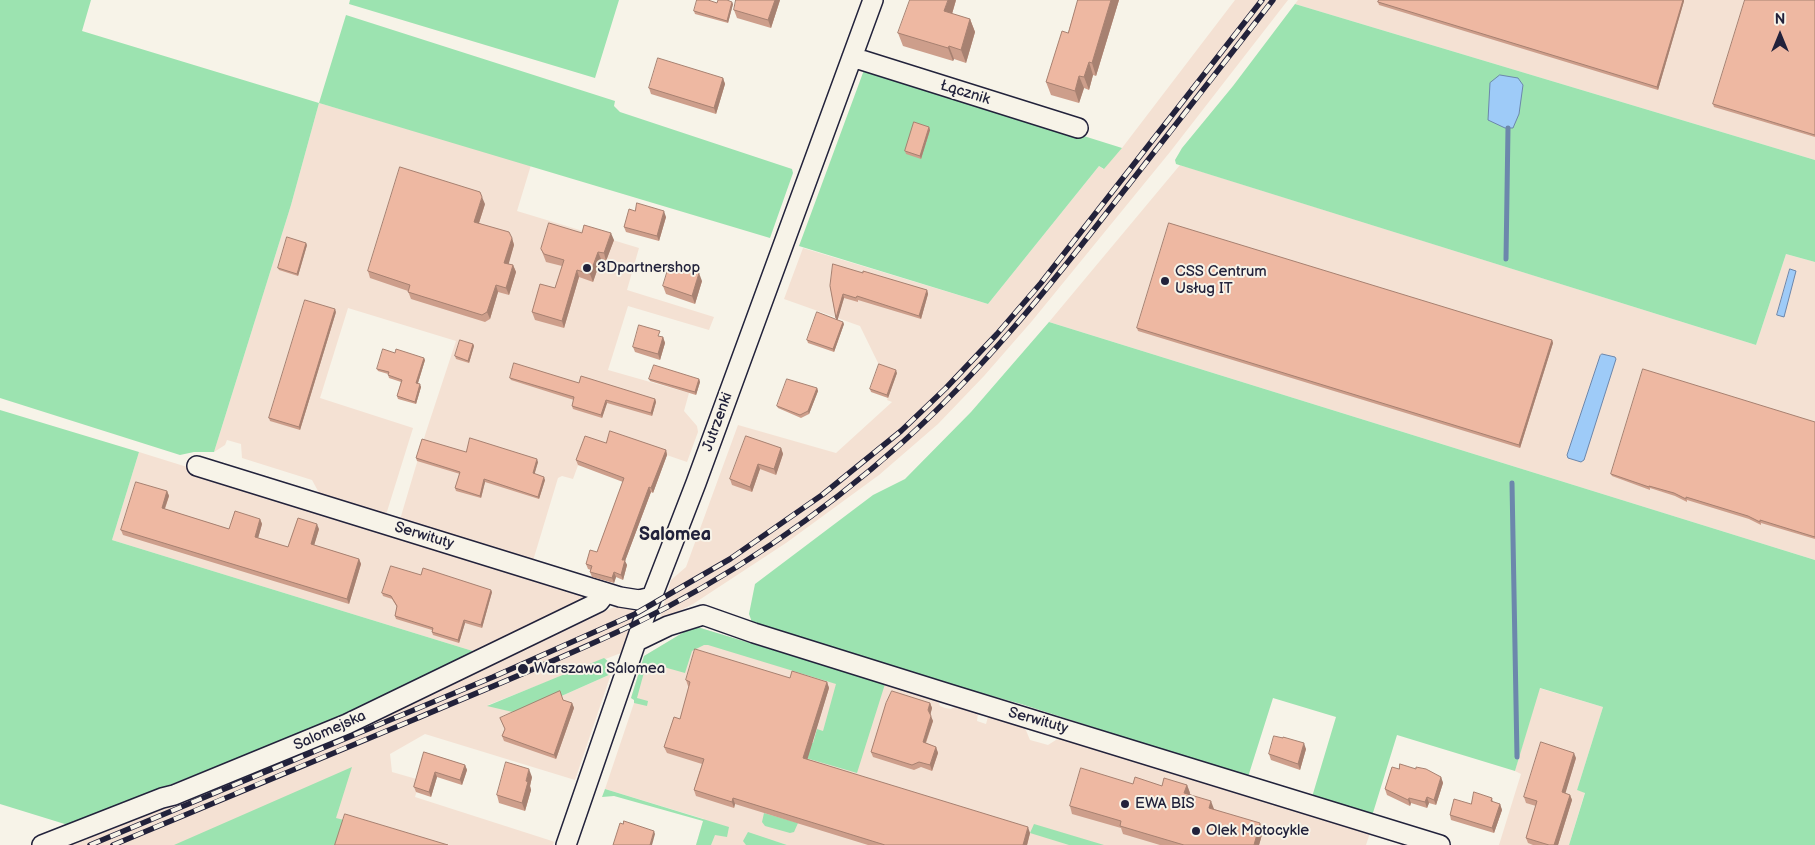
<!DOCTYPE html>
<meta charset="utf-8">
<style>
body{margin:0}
#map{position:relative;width:1815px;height:845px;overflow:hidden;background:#f7f3e8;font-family:"Balsamiq Sans",sans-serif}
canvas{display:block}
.north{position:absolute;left:1755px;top:10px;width:50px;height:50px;-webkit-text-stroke:4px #f7f3e8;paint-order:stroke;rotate:0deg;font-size:14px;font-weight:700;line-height:20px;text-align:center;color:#22223b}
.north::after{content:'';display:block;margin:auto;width:18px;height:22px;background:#22223b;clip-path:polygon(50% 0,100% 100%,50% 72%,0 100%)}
</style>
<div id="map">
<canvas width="1815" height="845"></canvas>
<div class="north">N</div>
</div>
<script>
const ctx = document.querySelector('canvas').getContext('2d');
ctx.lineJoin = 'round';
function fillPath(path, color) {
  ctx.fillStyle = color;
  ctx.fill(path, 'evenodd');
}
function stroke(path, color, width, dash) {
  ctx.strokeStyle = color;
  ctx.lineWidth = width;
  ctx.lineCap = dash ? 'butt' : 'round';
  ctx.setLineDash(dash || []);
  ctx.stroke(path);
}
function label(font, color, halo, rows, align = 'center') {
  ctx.font = font + ' "Balsamiq Sans",sans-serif';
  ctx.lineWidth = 4;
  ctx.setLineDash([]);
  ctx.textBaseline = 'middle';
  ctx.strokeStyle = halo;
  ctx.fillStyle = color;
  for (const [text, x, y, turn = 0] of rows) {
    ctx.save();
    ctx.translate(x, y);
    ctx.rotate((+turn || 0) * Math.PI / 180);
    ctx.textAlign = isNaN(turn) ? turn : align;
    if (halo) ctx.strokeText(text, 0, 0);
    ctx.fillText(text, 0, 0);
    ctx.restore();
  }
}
fillPath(new Path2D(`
 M1235 0H1288L1170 152 1032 321 984 376 938 424 879 475 786 543 693 604 659 621 671 580 686 567 738 425 836 453 892 402 887 400 897 373 880 367 860 326 784 299 803 248 988 304 1099 166 1103 169 1122 148Z
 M1298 0H1815V160L1295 4Z
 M319 103 531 165 517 211 639 248 627 290 714 317 709 330 628 306 608 370 689 393 684 411 697 426 698 432 687 462 655 451 607 448 587 441 573 479 562 476 558 478 532 564 399 523 426 432 456 341 348 308 320 398 413 428 385 518 323 500 312 480 242 458 241 444 227 440 225 445 214 452 291 205Z
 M1180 165 1756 345 1786 254 1815 262V560L1049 322Z
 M139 452 405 535 591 593 588 599 476 652 112 540Z
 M624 603 638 609 626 651 488 705 521 714 611 674 575 780 425 734 390 754 392 772 420 780 415 797 552 841 554 842 553 845H58Z
 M694 626 938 701 940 706 945 708 951 709 956 706 978 713 977 721 986 724 988 717 1025 728 1030 740 1041 743 1048 745 1059 738 1370 833 1366 845H787L774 841 772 845H696L704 819 605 789 634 703V700L631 698 644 656Z
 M1539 688 1603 707 1577 790 1585 792 1569 845H1499L1521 774 1515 771Z`), '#f4e1d3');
fillPath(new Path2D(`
 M0 0H91L82 31 319 103 346 15 615 101 614 106 620 112 792 169 793 173 770 238 319 103 291 205 214 452H194L180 455 0 398Z
 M350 0H619L595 78 349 4Z
 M1295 4 1815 160V262L1786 254 1756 345 1176 164 1175 160 1182 148 1233 86Z
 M864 70 988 106 1122 148 1104 169 1099 166 988 304 799 246Z
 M1049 322 1815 560V845H1569L1585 793 1577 790 1603 707 1540 688 1515 771 1397 735 1372 816 1312 797 1336 717 1273 698 1248 777 1021 704 835 653 753 625 749 614 755 584 873 495 905 479 971 412Z
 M0 410 139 452 112 540 476 652 395 696 68 825 0 804Z
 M694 626 885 684 857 773 792 754 797 738 813 743 817 729 823 731 836 684 708 645H704L692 651 685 673 660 666 658 669 646 665 637 698 648 701 647 706 634 703V700L631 698 644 656Z
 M604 658C611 663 611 666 611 674L521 714 487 706Z
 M352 767 336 818 348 821 341 845H174Z
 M605 789 729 827 727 837 715 835 711 845H696L703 821 614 796 602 797Z
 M764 813 798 823 794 832 790 833 765 826 762 822Z
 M1034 824 1104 845H1069L1030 833Z
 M748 832 787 845H746L743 841Z`), '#9ce3b0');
const water = new Path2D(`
 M1500 75 1518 78 1523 85 1519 114 1513 128H1505L1488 120 1490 83Z
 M1790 269 1796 271 1784 317 1777 315Z
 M1602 354 1615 357 1616 359 1584 460 1581 462 1568 458 1567 455 1600 356Z`);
fillPath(water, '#9ecbf8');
stroke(water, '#6c87ac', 1);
stroke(new Path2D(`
 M1506 259 1508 128
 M1512 483 1517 757`), '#6c87ac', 5);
const minor = new Path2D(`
 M852 57 1078 128
 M197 466 620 597 639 600 652 597
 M637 641 668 626 703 615 754 633 949 694 1440 845
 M42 845 162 798 174 795 347 724 599 602 606 593
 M566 845 648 607 696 483 873 0`);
stroke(minor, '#22223b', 22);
stroke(minor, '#f7f3e8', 19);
const rail = new Path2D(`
 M90 845 493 677 635 614 730 559 822 495 901 431 946 388 997 334 1041 283 1262 0
 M113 845C213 803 313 761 413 720 485 689 559 660 630 626 729 578 822 514 904 441 979 373 1043 295 1105 215 1161 144 1217 72 1273 0`);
stroke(rail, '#22223b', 5.5);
stroke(rail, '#f7f3e8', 4, [11]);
fillPath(new Path2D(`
 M780 0 771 28 737 18 734 10Z
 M956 0 952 14 970 19 975 32 966 63 954 59 953 61 903 46 898 33Z
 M1078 0H1119L1096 76 1093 75 1089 90 1084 88 1079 103 1051 95 1046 82 1068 33Z
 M1379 0H1684V1L1658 90 1379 5 1378 2Z
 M1815 0V137L1714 107 1713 104Z
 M717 3 733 4 728 23 695 14 694 11Z
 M723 78 725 84 716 114 651 94 649 88Z
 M929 127 930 130 921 159 906 154 905 151Z
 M485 204 479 223 512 238 514 245 508 264 513 265 516 272 509 295 498 292 490 319 485 322 411 299 408 291 370 278 368 271Z
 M635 211 666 217 659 241 626 232 624 227Z
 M582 233 614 240 606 261 601 259 593 282 579 277 564 328 535 320 532 312 555 288 562 266 546 262 541 249Z
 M307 245 298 276 279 270 278 268Z
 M863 273 927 290 928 294 921 319 858 300V302L844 298 837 320 844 324 834 352 808 343 807 340 836 319 830 286Z
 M702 281 695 304 666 294 663 286Z
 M336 312 300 430 270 421 269 418Z
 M1137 328 1552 340 1553 343 1520 448 1138 331Z
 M662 337H663L665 343 660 360 635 352 633 347Z
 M473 344 474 346 469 363 456 359 455 356Z
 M395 353 425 360 418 383 421 387 416 404 398 399 397 396 401 382 389 378 388 374 378 371 377 369Z
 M897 373 888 398 871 392 870 389Z
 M510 378 579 383 655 399 656 402 652 416 607 403 602 418 573 409 572 406 574 400 511 380Z
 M649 379H699L700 382 696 395 650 381Z
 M817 388 818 391 809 414 801 418 778 408 777 406Z
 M1815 422V539L1761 523V525L1749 519 1687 500V502L1675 496 1650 488V490L1612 476 1611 474Z
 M606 443 666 450 667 455 653 493 651 492 625 561 627 565 623 580 616 577 614 583 592 577 590 572 591 570 588 569 586 564 597 552 623 482 578 465 576 460Z
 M781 448 783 454 776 475 760 469 752 492 732 485 730 479Z
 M466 452 538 462 534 474 545 480 539 499 485 482 481 498 456 491 455 488 460 474 417 461 416 458Z
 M167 491 169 496 165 509 229 529 260 519 262 524 258 538 288 547 319 529 314 545 359 559 361 564 349 604 123 535 121 530Z
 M421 575 492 592 482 628 465 623 459 643 433 635 432 632V630L396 619 395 616 397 607 392 599 383 596 382 593Z
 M790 678 827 682 829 688 807 759 1030 833 1027 845H868L735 804 734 808 696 796 694 790 702 764 667 753 664 747 680 719 689 687 688 686 686 680Z
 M563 700 572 703 574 708 556 759 504 741 502 736 505 729 500 718Z
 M930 703 932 708 930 715 933 721 926 743 936 747 938 753 932 771 921 767 914 770 873 757 871 752Z
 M1283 738 1306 749 1300 770 1271 760 1269 754Z
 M424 752 465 765 467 770 462 785 437 777 431 797 416 792 414 787Z
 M1576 758 1565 793 1570 795 1572 800 1558 845H1533L1528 843 1526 838 1536 806 1526 803 1524 797Z
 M1399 769 1441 777 1443 783 1436 805 1429 803 1427 808 1411 803 1410 806 1387 795 1385 789Z
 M532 777 530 786 531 790 525 811 499 803 497 795Z
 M1187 785 1190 793V794L1214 809 1263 831 1259 845H1160L1123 834 1121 828 1072 814 1070 806 1162 786Z
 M1492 798 1493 802 1500 804 1502 810 1494 833 1451 820 1450 815 1471 804Z`), '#cd9e8b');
fillPath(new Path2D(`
 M775 0H780L771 28 768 20Z
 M948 0H956L949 24 944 11Z
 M1111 0H1119L1096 76 1092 63Z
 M1683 0H1684V1L1658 90 1657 87Z
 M732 2 733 4 728 23 727 21Z
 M970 19 975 32 966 63 961 50Z
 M949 46 954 59 953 61 948 48Z
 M1089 62 1093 75 1089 90 1084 77Z
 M1079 76 1084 88 1079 103 1075 91Z
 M723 78 725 84 716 114 714 108Z
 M929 127 930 130 921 159 920 156Z
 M482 197 485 204 477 229 474 222Z
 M664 211 666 217 659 241 657 236Z
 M611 233 614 240 606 261 604 253Z
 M512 238 514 245 507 270 504 263Z
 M306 243 307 245 298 276 297 274Z
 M598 252 601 259 593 282 590 274Z
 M513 265 516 272 509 295 506 288Z
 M577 270 579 277 564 328 562 321Z
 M699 273 702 281 695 304 692 296Z
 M496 285 498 292 490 319 487 312Z
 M927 290 928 294 921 319 919 316Z
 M843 294 844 298 837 322 836 318Z
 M335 309 336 312 300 430 299 427Z
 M843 322 844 324 834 352 833 349Z
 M663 337 665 343 660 360 658 354Z
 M1552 340 1553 343 1520 448 1519 445Z
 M473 344 474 346 469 363 468 361Z
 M424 358 425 360 417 386 416 383Z
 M896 370 897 373 888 398 887 395Z
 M699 379 700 382 696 395 695 392Z
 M420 384 421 387 416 404 415 402Z
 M817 388 818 391 809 414 808 411Z
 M655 399 656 402 652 416 651 413Z
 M606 400 607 403 602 418 601 415Z
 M781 448 783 454 776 475 774 469Z
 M666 450 667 455 653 493 651 488Z
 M537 459 538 462 534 476 533 473Z
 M758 464 760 469 752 492 750 487Z
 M544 477 545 480 539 499 538 497Z
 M484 479 485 482 481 498 480 496Z
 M649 487 651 492 625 561 627 565 623 580 621 575 622 560Z
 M167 491 169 496 163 513 162 508Z
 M260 519 262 524 257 542 255 537Z
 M317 524 319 529 313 549 311 544Z
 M359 559 361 564 349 604 347 599Z
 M614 572 616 577 614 583 612 578Z
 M491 590 492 592 482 628 481 625Z
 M464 620 465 623 459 643 458 640Z
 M827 682 829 688 806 764 803 758Z
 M572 703 574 708 556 759 554 755Z
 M930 703 932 708 930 716 928 710Z
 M931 716 933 721 924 747 923 742Z
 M1304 743 1306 749 1300 770 1298 764Z
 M936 747 938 753 932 771 930 765Z
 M1574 753 1576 758 1564 798 1562 792Z
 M465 765 467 770 462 785 460 780Z
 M529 769 532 777 530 786 531 790 525 811 522 803 526 781Z
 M435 772 437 777 431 797 429 792Z
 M1441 777 1443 783 1436 805 1434 800Z
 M1187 785 1190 793 1187 801 1184 793Z
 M1570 795 1572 800 1558 845H1554Z
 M1427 797 1429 803 1427 808 1425 802Z
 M733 798 735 804 734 808 732 802Z
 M1409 798 1411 803 1410 806 1408 800Z
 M1211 801 1214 809 1212 816 1209 808Z
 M1500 804 1502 810 1494 833 1492 828Z
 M1260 823 1263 831 1259 845H1254Z
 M1028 827 1030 833 1027 845H1023Z
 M654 831 655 834 652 845H650Z`), '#a78171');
const building = new Path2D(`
 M697 0H708L717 3 718 0H727L732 2 727 21 694 11Z
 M736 0H775L768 20 734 10Z
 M910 0H948L944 11 970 19 961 50 949 46 948 48 898 33Z
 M1078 0H1111L1092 63 1089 62 1084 77 1079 76 1075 91 1046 82 1062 31 1068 33Z
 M1379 0H1683L1657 87 1378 2Z
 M1745 0H1815V135L1713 104Z
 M658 58 723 78 714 108 649 88Z
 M914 122 929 127 920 156 905 151Z
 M400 167 480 192 482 197 474 222 509 232 512 238 504 263 513 265 506 288 496 285 487 312 482 315 408 292 410 285 368 271Z
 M637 203 664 211 657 236 624 227 629 209 635 211Z
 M549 223 582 233 584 225 611 233 604 253 598 252 590 274 577 270 562 321 532 312 540 284 555 288 564 260 544 254 541 249Z
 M1169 223 1552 340 1519 445 1137 328Z
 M287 237 306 243 297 274 278 268Z
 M670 263 699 273 692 296 663 286Z
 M833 264 863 273V271L927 290 919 316 857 296 856 298 843 294 836 318 830 286Z
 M305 300 335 309 299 427 269 418Z
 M817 312 843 322 833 349 807 340Z
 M639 325 660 331 658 336 663 337 658 354 633 347Z
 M460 340 473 344 468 361 455 356Z
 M383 349 395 353 396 349 424 358 416 383 420 384 415 402 397 396 402 380 388 375 389 372 377 369Z
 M514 363 579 383 581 376 655 399 651 413 606 400 601 415 572 406 574 397 510 378Z
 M879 364 896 370 887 395 870 389Z
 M654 365 699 379 695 392 649 379Z
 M1643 369 1815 422V537L1760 520V522L1748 516 1686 497V499L1674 493 1649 486V487L1611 474Z
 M787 379 817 388 808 411 800 415 777 406Z
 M610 431 666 450 651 488 649 487 622 560H625L621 575 614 572 612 578 590 572 592 566 586 564 590 550 597 552 624 478 576 460 585 436 606 443Z
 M746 436 781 448 774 469 758 464 750 487 730 479Z
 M470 438 537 459 533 473 544 477 538 497 484 479 480 496 455 488 460 472 416 458 422 439 466 452Z
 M136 482 167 491 162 508 229 529 235 511 260 519 255 537 288 547 298 518 317 524 311 544 359 559 347 599 121 530Z
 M391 566 421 575 423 568 491 590 481 625 464 620 458 640 432 632 433 628 395 616 397 606 391 596 382 593Z
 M695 649 790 678 792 671 827 682 803 758 1028 827 1023 845H885L733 798 732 802 694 790 704 759 664 747 674 717 680 719 690 682 686 680Z
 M560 691 563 700 572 703 554 755 502 736 505 729 500 718Z
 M892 691 930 703 928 710 931 716 923 742 936 747 930 765 919 762 912 765 871 752 886 703Z
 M1274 736 1283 738V737L1304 743 1298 764 1269 754Z
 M1541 742 1574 753 1562 792 1570 795 1554 845H1549L1526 838 1537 801 1524 797Z
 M424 752 465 765 460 780 435 772 429 792 414 787Z
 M506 762 529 769 526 781 528 782 522 803 497 795Z
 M1400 764 1416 769V767L1426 769 1441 777 1434 800 1427 797 1425 802 1409 798 1408 800 1385 789 1392 767 1399 769Z
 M1081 768 1133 784 1135 777 1162 786 1164 778 1187 785 1184 793 1211 801 1209 808 1260 823 1254 845H1184L1120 826 1121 821 1070 806Z
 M1474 792 1492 798 1491 801 1500 804 1492 828 1450 815 1454 799 1471 804Z
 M345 814 448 845H335Z
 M624 821 654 831 650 845H613L620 823 623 824Z`);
fillPath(building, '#eeb8a2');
stroke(building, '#a78171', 1);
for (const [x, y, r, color] of [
 [587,268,5,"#22223b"],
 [1165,281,5,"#22223b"],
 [523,669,6,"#22223b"],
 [1125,804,5,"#22223b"],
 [1196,831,5,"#22223b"]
]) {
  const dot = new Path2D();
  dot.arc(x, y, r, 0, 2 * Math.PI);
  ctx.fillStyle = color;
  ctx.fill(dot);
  stroke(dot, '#f7f3e8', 2);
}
label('15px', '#22223b', '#f7f3e8', [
 ["Łącznik",965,93,17],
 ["Jutrzenki",718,422,-70],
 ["Serwituty",424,536,17],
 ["Serwituty",1038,721,16],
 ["Salomejska",330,731,-24]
]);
label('15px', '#22223b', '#f7f3e8', [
 ["3Dpartnershop",597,268],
 ["CSS Centrum",1175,272],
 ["Usług IT",1175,289],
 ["Warszawa Salomea",534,669],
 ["EWA BIS",1135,804],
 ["Olek Motocykle",1206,831]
], 'left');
label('bold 18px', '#22223b', '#f7f3e8', [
 ["Salomea",675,535]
]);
</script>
